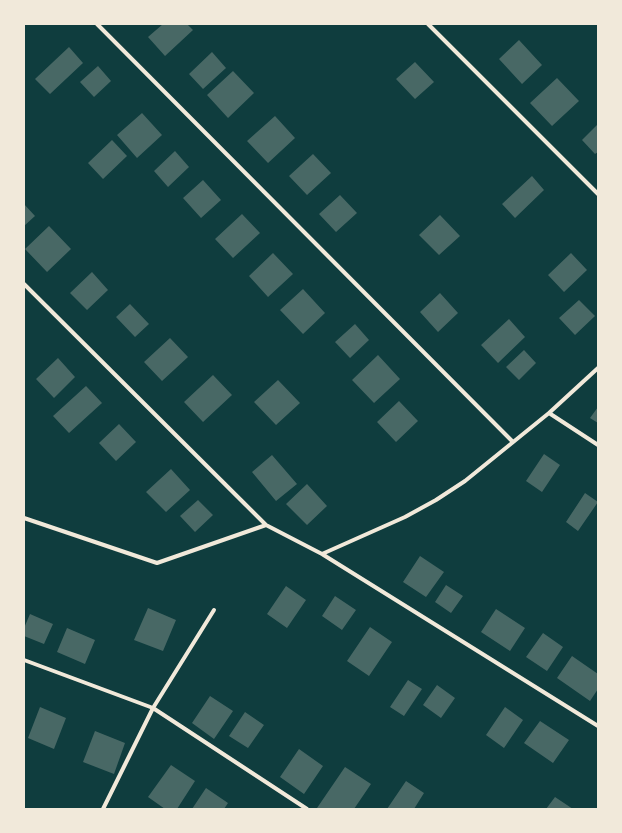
<!DOCTYPE html>
<style>
body{margin:0}
#map{position:relative;width:622px;height:833px;overflow:hidden;background:#0f3d3e;font-family:"Golos Text",sans-serif}
canvas{display:block}
.frame{position:absolute;inset:0;border:25px solid #f1e9da;pointer-events:none}
</style>
<div id="map">
<canvas width="622" height="833"></canvas>
<div class="frame"></div>
</div>
<script>
const ctx = document.querySelector('canvas').getContext('2d');
ctx.lineJoin = 'round';
function fillPath(path, color) {
  ctx.fillStyle = color;
  ctx.fill(path, 'evenodd');
}
function stroke(path, color, width, dash) {
  ctx.strokeStyle = color;
  ctx.lineWidth = width;
  ctx.lineCap = dash ? 'butt' : 'round';
  ctx.setLineDash(dash || []);
  ctx.stroke(path);
}
fillPath(new Path2D(`
 M163 24H187L193 30 165 56 148 37Z
 M519 40 542 65 522 84 499 59Z
 M69 47 83 63 50 94 35 79Z
 M212 52 226 68 203 89 189 74Z
 M415 62 434 82 415 99 396 79Z
 M98 66 111 81 94 97 80 82Z
 M233 71 254 93 228 118 207 95Z
 M557 78 579 101 552 126 530 103Z
 M142 113 162 135 137 158 117 135Z
 M275 116 295 138 268 163 247 141Z
 M598 124V152L595 154 582 140Z
 M112 140 127 156 103 179 88 163Z
 M175 151 189 167 168 187 154 171Z
 M313 154 331 173 307 195 289 176Z
 M532 176 544 190 515 218 502 204Z
 M203 180 221 200 201 218 183 198Z
 M340 195 357 213 336 232 319 214Z
 M24 204 35 216 24 226Z
 M242 214 260 233 233 258 215 239Z
 M440 215 460 236 439 255 419 235Z
 M49 226 71 249 47 272 25 249Z
 M273 253 293 274 268 297 249 276Z
 M571 253 587 270 564 292 548 275Z
 M92 272 108 290 87 310 70 293Z
 M303 289 325 313 303 334 280 310Z
 M440 293 458 313 438 332 420 312Z
 M579 300 595 316 575 335 559 318Z
 M130 304 149 324 135 337 116 317Z
 M509 319 525 337 498 363 481 345Z
 M355 324 369 340 350 358 335 342Z
 M170 338 188 357 162 381 144 362Z
 M524 350 536 363 519 380 506 367Z
 M378 355 400 379 374 403 352 380Z
 M58 358 75 377 54 398 36 379Z
 M213 375 232 395 203 422 184 402Z
 M278 380 300 403 276 425 254 402Z
 M86 386 102 403 69 433 53 416Z
 M399 401 418 421 396 442 377 422Z
 M598 407V423L590 418Z
 M119 424 136 442 116 461 99 443Z
 M544 454 560 465 542 492 526 481Z
 M272 455 297 484 276 501 252 472Z
 M171 469 190 490 166 512 146 492Z
 M307 484 327 506 307 525 286 504Z
 M585 493 598 502 578 531 566 522Z
 M198 500 213 515 195 532 180 516Z
 M420 556 444 572 426 597 403 582Z
 M446 585 463 596 451 613 435 602Z
 M286 586 306 600 287 628 267 614Z
 M335 596 356 610 342 630 322 616Z
 M148 608 176 620 163 651 134 640Z
 M496 609 525 628 510 651 481 632Z
 M30 614 53 624 44 644 24 636V628Z
 M370 627 392 642 369 676 347 661Z
 M67 628 95 640 85 664 57 652Z
 M543 633 563 647 547 671 526 657Z
 M572 656 598 674V689L590 701 557 678Z
 M408 680 422 689 404 716 390 707Z
 M437 685 455 698 441 718 423 705Z
 M210 696 233 711 214 739 192 723Z
 M40 707 66 718 54 749 28 738Z
 M505 707 523 720 504 748 486 735Z
 M245 712 264 725 248 748 229 736Z
 M540 721 569 740 553 763 524 743Z
 M95 731 125 743 114 774 83 762Z
 M299 749 323 766 304 794 280 777Z
 M171 765 195 781 177 809H165L148 797Z
 M345 767 371 784 354 809H318L317 808Z
 M406 781 424 793 414 809H387Z
 M206 788 228 803 224 809H192Z
 M555 797 573 809H546Z`), '#486865');
stroke(new Path2D(`
 M97 24 513 442
 M428 24 598 194
 M24 284 266 525 322 554 598 726
 M549 413 598 445
 M24 518 157 563 266 525
 M322 554 405 517 436 500 465 481 549 413 598 368
 M24 660 153 708 307 809
 M103 809 153 708 214 610`), '#f1e9da', 4);
</script>
